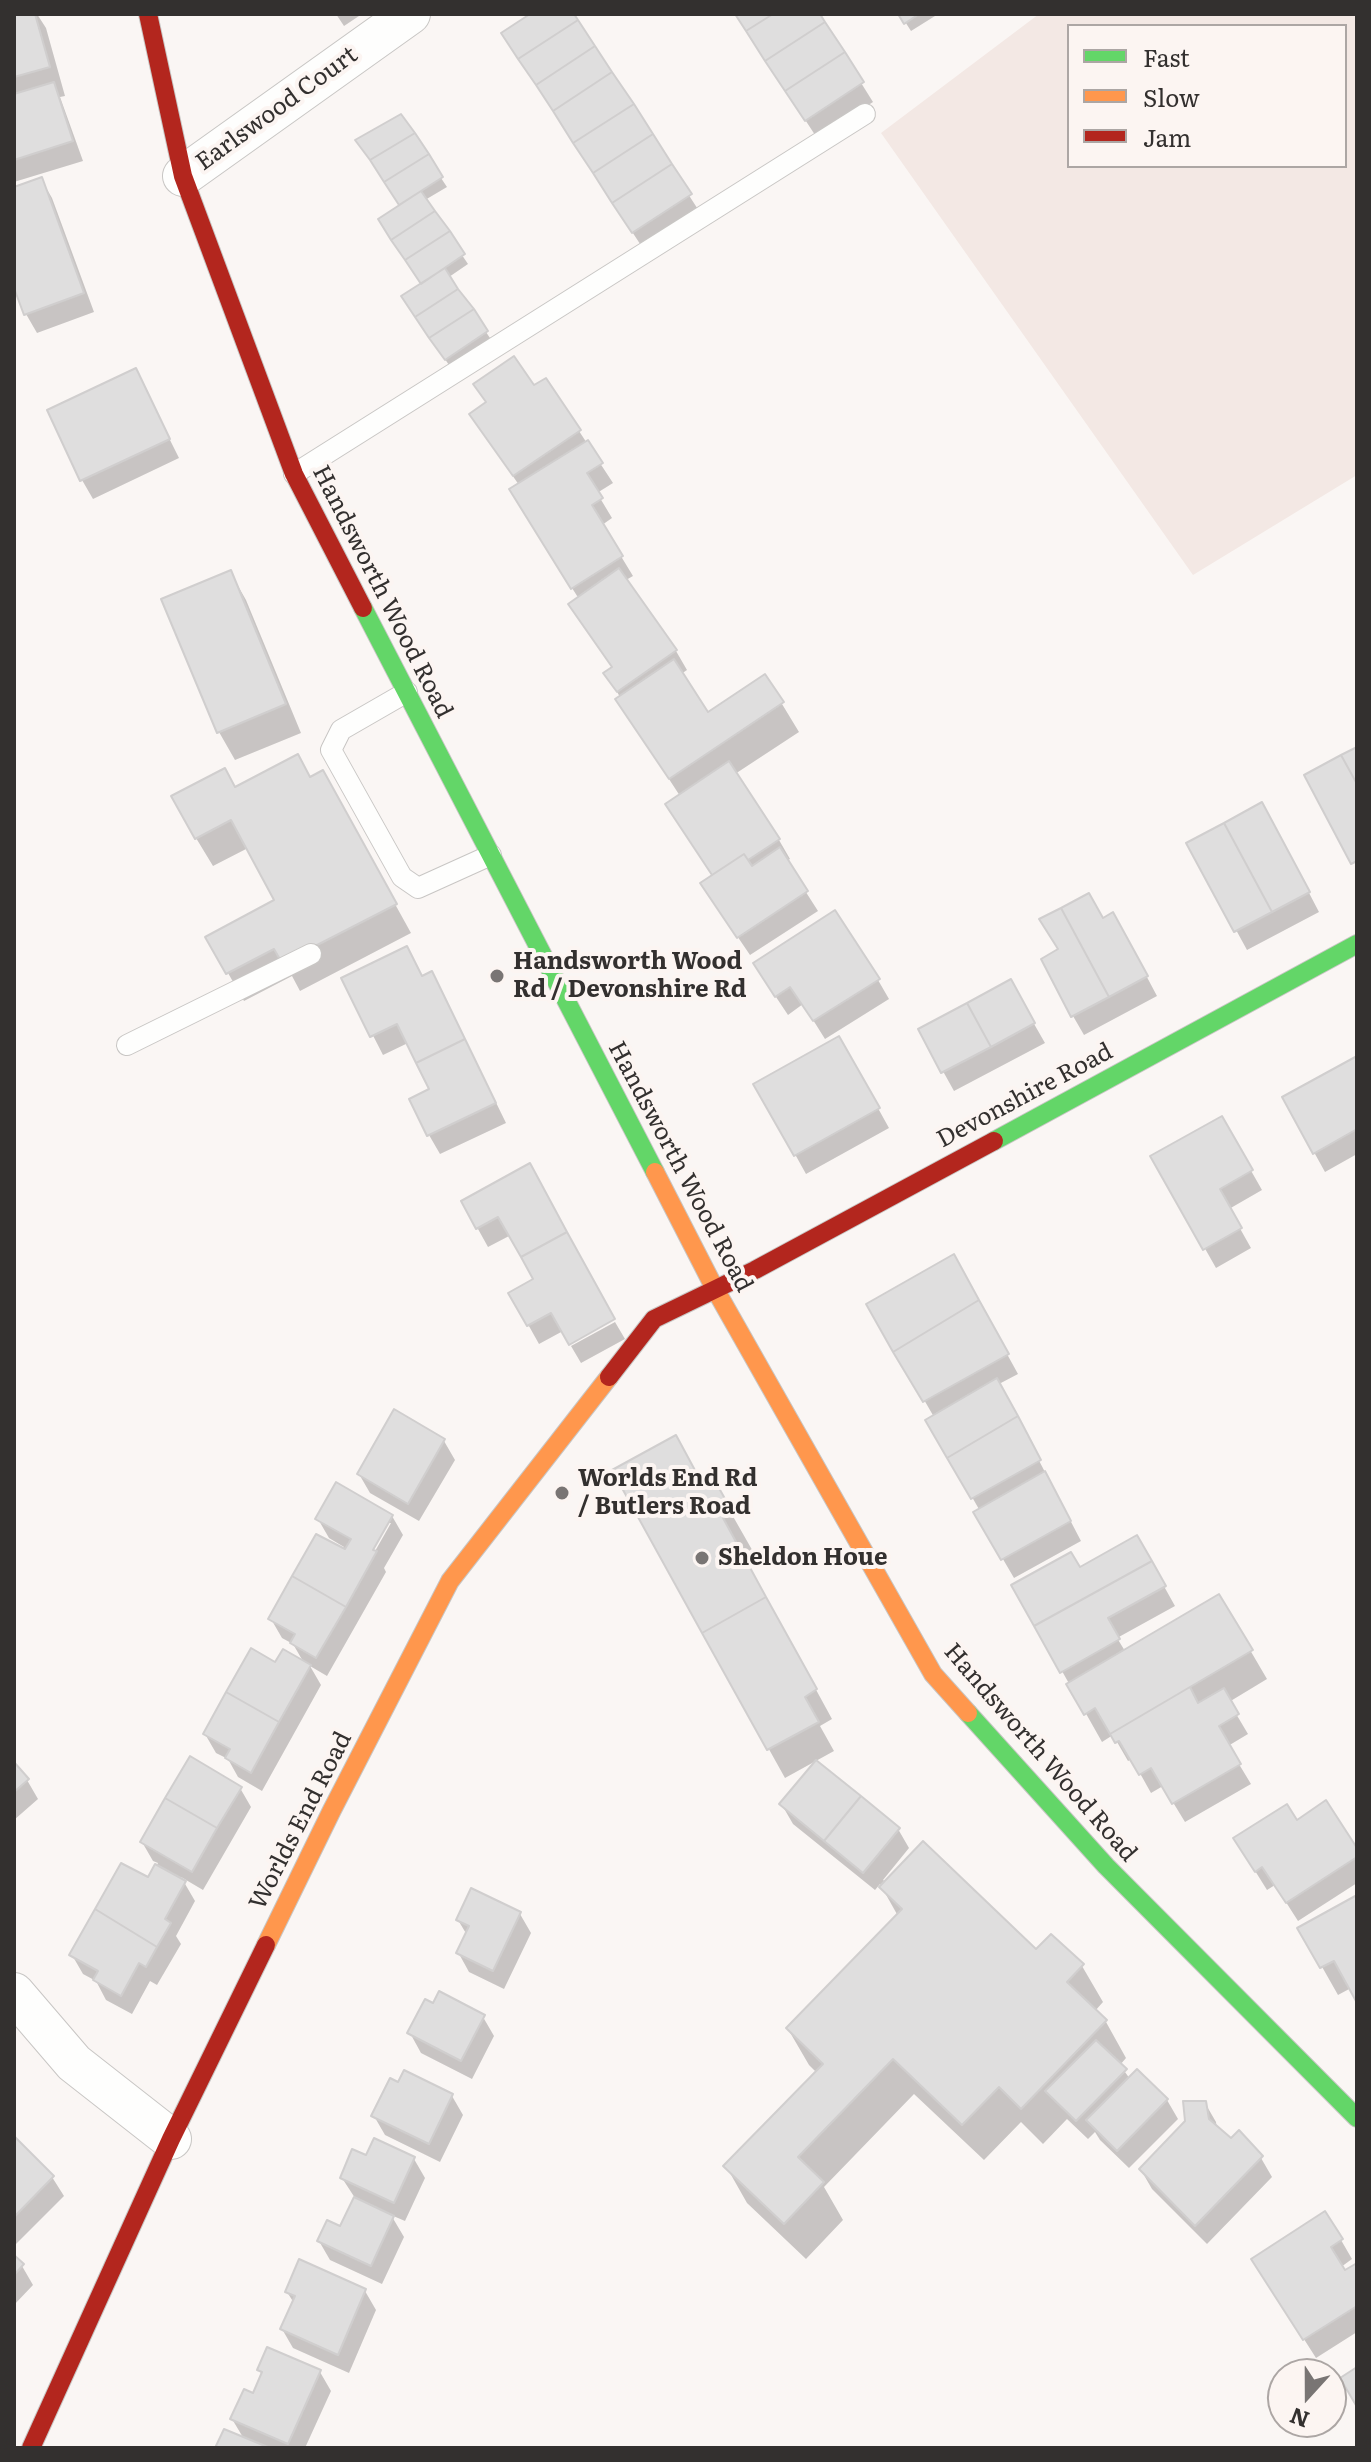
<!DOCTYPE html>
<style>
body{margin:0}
#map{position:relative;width:1371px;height:2462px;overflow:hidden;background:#faf6f4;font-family:Literata,serif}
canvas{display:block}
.frame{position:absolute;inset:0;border:16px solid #33302f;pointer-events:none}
.legend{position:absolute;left:1067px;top:24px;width:280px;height:144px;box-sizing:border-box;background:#fcf5f2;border:2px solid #aca6a4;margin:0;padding:10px 14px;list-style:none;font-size:24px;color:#33302f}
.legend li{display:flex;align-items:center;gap:16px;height:40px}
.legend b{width:40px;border:2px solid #aca6a4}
.north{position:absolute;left:1267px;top:2358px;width:80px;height:80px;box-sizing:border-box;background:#fcf5f2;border:2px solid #aca6a4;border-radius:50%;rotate:201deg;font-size:22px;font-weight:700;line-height:32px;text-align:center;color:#33302f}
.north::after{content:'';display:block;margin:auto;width:28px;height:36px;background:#797574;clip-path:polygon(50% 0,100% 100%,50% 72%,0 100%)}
</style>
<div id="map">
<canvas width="1371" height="2462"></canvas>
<div class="frame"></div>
<ul class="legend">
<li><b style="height:10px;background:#63d668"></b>Fast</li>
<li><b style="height:10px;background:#ff974d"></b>Slow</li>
<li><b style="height:10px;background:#b3261e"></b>Jam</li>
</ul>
<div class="north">N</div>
</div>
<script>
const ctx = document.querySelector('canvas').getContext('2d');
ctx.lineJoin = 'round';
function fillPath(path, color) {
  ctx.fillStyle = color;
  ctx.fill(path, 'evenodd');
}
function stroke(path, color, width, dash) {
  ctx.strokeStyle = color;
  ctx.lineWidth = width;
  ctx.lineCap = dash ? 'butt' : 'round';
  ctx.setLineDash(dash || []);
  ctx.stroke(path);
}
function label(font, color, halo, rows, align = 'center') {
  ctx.font = font + ' Literata,serif';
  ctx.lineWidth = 8;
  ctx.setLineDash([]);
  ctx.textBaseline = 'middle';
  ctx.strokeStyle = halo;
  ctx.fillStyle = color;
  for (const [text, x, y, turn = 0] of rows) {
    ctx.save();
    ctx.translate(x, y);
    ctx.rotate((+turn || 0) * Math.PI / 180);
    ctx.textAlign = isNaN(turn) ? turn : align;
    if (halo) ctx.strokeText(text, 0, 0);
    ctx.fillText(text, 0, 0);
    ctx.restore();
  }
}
fillPath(new Path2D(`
 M1039 14H1357V475L1193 575 881 133ZM1069 26H1345V166H1069Z`), '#f3e8e4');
fillPath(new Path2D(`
 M14 14H37L46 28 65 96 60 97 83 161 14 182Z
 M336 14H362L344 26Z
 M534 14H572L701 214 644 250 549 105Z
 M736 14H818L873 102 817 138Z
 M900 14H933L935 16 911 31Z
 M363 149 441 178 447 187 425 200 468 264 449 277 492 341 451 368 409 306 423 285 401 206Z
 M41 179 52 198 94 312 37 333 26 314 14 282V189Z
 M135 370 179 458 93 499 82 480Z
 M476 385 534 388 579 431 613 483 597 493 612 518 602 525 633 576 626 580 676 651 687 670 681 674 708 714 765 676 799 732 735 774 779 840 790 859 786 861 818 911 750 955 714 902 713 876 678 823 680 796 617 699 620 697 606 673 613 668 579 599 522 509 519 485 483 433 487 404Z
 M230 572 246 600 301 733 235 760 219 732Z
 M310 779 338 801 411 933 300 991 292 976 244 1001 208 938 276 901 248 848 213 866 196 838 235 789Z
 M1273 824 1319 912 1247 950 1189 844Z
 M1102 920 1124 934 1157 996 1084 1035 1073 1016Z
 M422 978 442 992 506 1123 440 1154 429 1135 431 1090 408 1043 383 1055 344 979Z
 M878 980 889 999 825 1039 803 1004 788 1015 766 982Z
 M1010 982 1045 1043 954 1091 920 1030Z
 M839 1038 889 1128 806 1174 756 1084Z
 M1357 1060V1154L1325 1172 1284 1098Z
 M1221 1118 1262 1190 1229 1209 1251 1248 1216 1268 1153 1157Z
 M529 1166 563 1331 539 1344 511 1294 535 1280 511 1235 488 1247 463 1202Z
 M964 1276 1018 1374 999 1384 1081 1541 1014 1578 976 1513 980 1511 928 1420 934 1417 869 1305Z
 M615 1322 625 1339 581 1363 571 1346Z
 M444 1441 455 1460 419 1521 370 1493 359 1474Z
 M614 1471 704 1489 714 1483 759 1562 749 1567 832 1719 820 1726 834 1751 785 1778Z
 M392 1516 403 1535 384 1568 386 1572 327 1676 310 1666 321 1685 262 1791 238 1777 228 1759 216 1753 205 1734 276 1665 304 1663 293 1644 282 1638 271 1619 344 1547 329 1538 318 1519ZM386 1523H391L370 1560 367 1558Z
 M1137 1538 1175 1606 1117 1638 1125 1651 1219 1597 1267 1679 1229 1702 1248 1734 1228 1746 1251 1784 1185 1822 1163 1786 1151 1793 1132 1759 1128 1761 1113 1735 1102 1742 1014 1586 1079 1570Z
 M14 1765 27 1780 38 1799 14 1820Z
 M240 1788 251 1807 203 1890 181 1877 195 1901 176 1936 181 1944 157 1985 150 1981 132 2014 106 2000 96 1981 83 1974 72 1955 148 1880 158 1863 153 1861 142 1842Z
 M782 1805 898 1829 909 1848 883 1880 886 1882 1036 1952 1082 1966 1103 2002 1095 2011 1106 2022 1126 2058 1120 2065 1130 2079 1167 2100 1178 2119 1129 2168 1100 2140 1095 2132 1088 2139 1067 2119 1043 2144 1021 2122 984 2160 914 2094 824 2187 843 2220 806 2259 747 2203 726 2166 817 2073 809 2065 788 2029 898 1916 880 1884 875 1890 793 1824Z
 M1297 1822 1357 1851V1883L1298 1921 1275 1885 1267 1890 1247 1858Z
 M1357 1897V1999L1351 1988 1338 1995 1300 1928Z
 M520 1914 531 1933 504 1989 469 1972 458 1952 467 1935 458 1920Z
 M483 2017 494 2036 472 2079 421 2053 410 2033Z
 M452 2096 463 2115 440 2162 385 2135 374 2116Z
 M1205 2103 1216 2122 1217 2129 1231 2141 1261 2158 1272 2177 1207 2244 1152 2189 1141 2170Z
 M14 2139 52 2177 64 2196 16 2244 14 2242Z
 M414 2159 425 2178 405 2221 391 2215 404 2237 382 2284 330 2260 319 2241 341 2229 355 2198 342 2178Z
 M1341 2240 1352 2259 1341 2267 1345 2273 1357 2265V2332L1316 2358 1265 2278Z
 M14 2258 22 2266 33 2285 14 2305Z
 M365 2291 376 2310 349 2373 293 2348 282 2329 294 2303 287 2292Z
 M259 2370 320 2372 331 2391 305 2448H218L244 2439 232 2419 254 2395 263 2376Z`), '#0003');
const building = new Path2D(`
 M14 14H35L50 67 14 77Z
 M530 14H574L578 20 518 59 501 33Z
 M735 14H773L746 31Z
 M773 14H820L825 22 765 61 746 31Z
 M898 14H919L904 24Z
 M578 20 595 46 536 85 518 59Z
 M825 22 845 52 785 91 765 61Z
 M595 46 612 72 553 111 536 85Z
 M845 52 864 82 805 121 785 91Z
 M612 72 634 104 573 143 553 111Z
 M54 82 73 141 14 160V94Z
 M634 104 653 134 593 173 573 143Z
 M401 114 415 133 370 160 355 140Z
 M415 133 429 154 384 182 370 160Z
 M653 134 672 164 612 203 593 173Z
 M429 154 443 177 399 205 384 182Z
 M672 164 692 194 632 233 612 203Z
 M42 177 84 293 24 315 14 288V187Z
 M421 191 435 211 391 240 378 219Z
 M435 211 450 231 405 260 391 240Z
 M450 231 465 254 421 284 405 260Z
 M445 268 458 289 415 317 401 296Z
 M458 289 474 309 429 338 415 317Z
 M474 309 488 331 445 360 429 338Z
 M514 356 534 385 546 378 581 430 513 476 469 414 486 402 473 384Z
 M136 368 170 439 80 481 47 410Z
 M588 440 603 463 587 473 603 498 592 505 623 556 571 589 509 489Z
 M619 568 677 650 617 692 603 673 612 667 568 604Z
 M231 570 286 704 217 733 161 599Z
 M674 659 708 712 765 674 784 702 669 779 615 699Z
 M1357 747V784L1341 755Z
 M298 754 310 777 323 770 397 904 282 963 274 949 226 974 205 937 274 900 231 820 195 839 171 796 225 768 235 787Z
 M1341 755 1357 784V861L1351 864 1304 775Z
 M729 761 780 839 748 860 744 854 712 875 665 804Z
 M1262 802 1310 892 1272 912 1224 823Z
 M1224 823 1272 912 1234 932 1186 843Z
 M780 847 808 891 737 938 700 883 744 854 752 866Z
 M1089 893 1103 918 1113 912 1148 976 1109 997 1061 908Z
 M1061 908 1109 997 1071 1017 1041 959 1058 949 1039 919Z
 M835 910 880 979 813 1021 790 987 775 997 753 963Z
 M407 946 422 976 432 971 465 1039 416 1063 397 1024 370 1037 341 978Z
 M1011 979 1035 1023 991 1047 967 1003Z
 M967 1003 991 1047 941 1073 918 1029Z
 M839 1036 880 1108 794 1156 753 1084Z
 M465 1039 496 1103 427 1136 409 1099 429 1089 416 1063Z
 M1357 1056V1129L1313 1154 1282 1097Z
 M1222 1116 1253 1170 1220 1189 1242 1228 1203 1250 1150 1156Z
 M530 1163 567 1232 521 1257 498 1217 476 1229 461 1201Z
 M567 1232 615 1319 569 1345 551 1313 527 1326 508 1293 533 1279 521 1257Z
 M954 1254 979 1300 893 1352 866 1304Z
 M979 1300 1009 1354 923 1402 893 1352Z
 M997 1378 1018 1416 947 1458 925 1420Z
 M394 1409 445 1439 408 1504 357 1474Z
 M1018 1416 1041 1460 971 1499 947 1458Z
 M676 1435 704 1487 715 1481 733 1513 723 1518 766 1597 702 1633 612 1470Z
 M1045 1471 1071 1521 1001 1560 973 1512Z
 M336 1482 393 1515 373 1550 377 1551 346 1607 292 1576 316 1534 345 1549 351 1539 315 1519Z
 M1137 1535 1152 1561 1034 1626 1011 1585 1071 1552 1080 1567Z
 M1152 1561 1166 1586 1108 1618 1120 1639 1060 1673 1034 1626Z
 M292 1576 346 1607 316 1658 290 1643 295 1634 268 1619Z
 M1219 1594 1253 1650 1110 1734 1095 1708 1084 1715 1066 1684Z
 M766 1597 817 1689 805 1697 819 1722 767 1750 702 1633Z
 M251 1648 275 1662 283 1649 311 1665 279 1722 226 1692Z
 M1190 1687 1198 1703 1224 1688 1239 1714 1219 1726 1241 1764 1172 1804 1151 1768 1139 1775 1119 1741 1115 1743 1110 1734Z
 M226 1692 279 1722 251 1773 225 1758 230 1749 203 1734Z
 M190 1756 242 1787 217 1828 165 1798Z
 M816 1760 861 1796 824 1841 779 1804Z
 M14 1762 29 1779 14 1792Z
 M861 1796 900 1828 863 1873 824 1841Z
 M165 1798 217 1828 192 1872 140 1842Z
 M1326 1800 1357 1848V1857L1286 1903 1262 1867 1255 1872 1233 1838 1287 1804 1297 1820Z
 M923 1841 1036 1949 1051 1934 1084 1964 1067 1982 1107 2020 1021 2109 999 2087 962 2125 893 2059 798 2157 824 2182 784 2224 723 2166 823 2064 786 2028 902 1909 879 1887Z
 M121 1863 148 1877 155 1864 186 1881 165 1919 171 1923 157 1947 95 1909Z
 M471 1888 521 1912 493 1971 456 1953 469 1926 456 1920Z
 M1357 1895V2003L1334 1961 1320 1968 1297 1928Z
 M95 1909 157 1947 146 1967 139 1963 121 1996 93 1980 98 1971 69 1955Z
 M439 1991 485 2015 461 2061 407 2033 425 1999 433 2003Z
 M1096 2040 1127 2069 1076 2121 1045 2091Z
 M1137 2069 1168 2099 1117 2151 1086 2120Z
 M404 2070 453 2094 429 2144 371 2116 390 2078 398 2082Z
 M1183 2101H1206L1209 2119 1231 2138 1239 2130 1263 2156 1195 2226 1139 2169 1185 2121Z
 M14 2136 54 2176 14 2217Z
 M374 2138 415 2157 394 2203 340 2178 352 2149 366 2155Z
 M354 2197 394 2216 371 2266 317 2241 327 2220 340 2226Z
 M1325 2211 1343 2239 1331 2247 1345 2270 1357 2263V2306L1303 2340 1251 2259Z
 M14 2255 24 2264 14 2275Z
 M299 2259 366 2289 338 2355 280 2329 295 2296 285 2292Z
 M267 2347 321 2370 288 2444 230 2419 244 2389 253 2393 262 2372 257 2370Z
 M1357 2367V2407L1340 2378Z
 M224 2429 270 2448H215Z`);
fillPath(building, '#dfdede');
stroke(building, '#d0cece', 2);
const lane = new Path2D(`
 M294 474 865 114
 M407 692 341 730 331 750 402 877 418 888 491 855
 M127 1045 311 954`);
const street = new Path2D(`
 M183 176 410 14
 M14 1993 74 2063 171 2139`);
const fast = new Path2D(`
 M363 608 655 1172
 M994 1141 1357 944
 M968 1713 1106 1866 1357 2118`);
const slow = new Path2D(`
 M655 1172 715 1289 933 1674 968 1713
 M266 1945 332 1810 450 1581 609 1377`);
const jam = new Path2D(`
 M148 14 183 176 294 474 363 608
 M609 1377 654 1319 755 1270 994 1141
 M31 2448 171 2139 266 1945`);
stroke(lane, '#c8c6c4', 22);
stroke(street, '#c8c6c4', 42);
stroke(fast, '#c8c6c4', 20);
stroke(slow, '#c8c6c4', 20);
stroke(jam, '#c8c6c4', 20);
stroke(lane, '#fefefd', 20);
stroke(street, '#fefefd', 40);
stroke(fast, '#63d668', 18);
stroke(slow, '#ff974d', 18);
stroke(jam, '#b3261e', 18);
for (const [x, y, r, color] of [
 [497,976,8,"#797574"],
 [562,1493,8,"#797574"],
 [702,1558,8,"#797574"]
]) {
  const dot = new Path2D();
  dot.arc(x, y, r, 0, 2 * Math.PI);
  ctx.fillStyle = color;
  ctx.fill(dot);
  stroke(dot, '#fcf5f2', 3);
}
label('24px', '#33302f', '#fcf5f2', [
 ["Earlswood Court",277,109,-36],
 ["Handsworth Wood Road",382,592,63],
 ["Devonshire Road",1025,1096,-28],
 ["Handsworth Wood Road",680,1167,62],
 ["Handsworth Wood Road",1040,1753,49],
 ["Worlds End Road",301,1821,-63]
]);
label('bold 24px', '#33302f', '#fcf5f2', [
 ["Handsworth Wood",513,962],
 ["Rd / Devonshire Rd",513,990],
 ["Worlds End Rd",578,1479],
 ["/ Butlers Road",578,1507],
 ["Sheldon Houe",718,1558]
], 'left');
</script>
